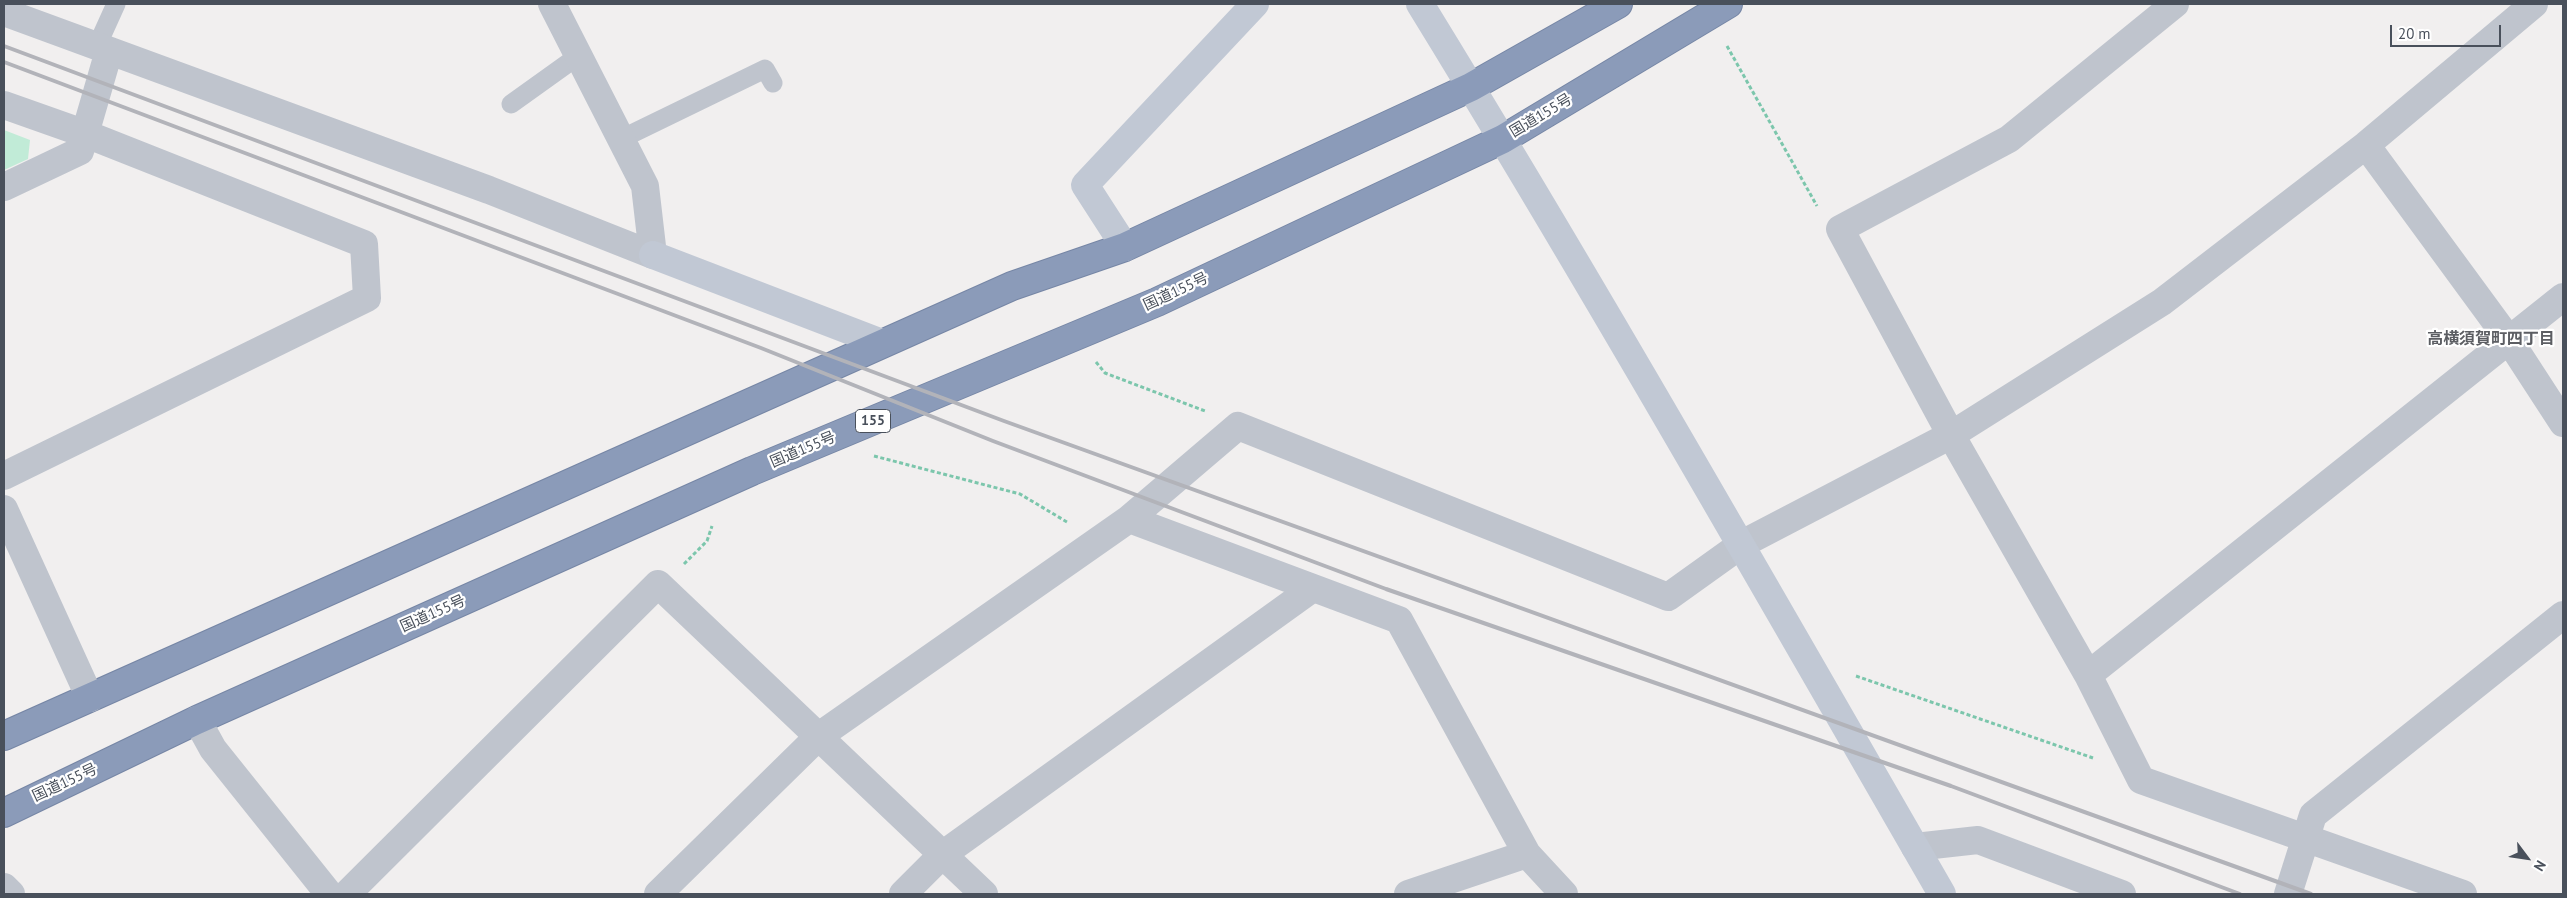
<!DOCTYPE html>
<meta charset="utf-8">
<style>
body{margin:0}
#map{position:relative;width:2567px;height:898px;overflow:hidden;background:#f1efef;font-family:"PT Sans",sans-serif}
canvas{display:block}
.frame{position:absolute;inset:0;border:5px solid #49505b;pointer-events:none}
.north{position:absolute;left:2502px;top:833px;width:50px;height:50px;-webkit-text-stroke:4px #fff;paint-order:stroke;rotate:121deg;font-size:14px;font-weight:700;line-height:20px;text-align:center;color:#49505b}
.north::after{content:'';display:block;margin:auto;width:18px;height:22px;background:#49505b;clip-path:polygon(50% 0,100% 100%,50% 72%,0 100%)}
.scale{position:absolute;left:2390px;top:25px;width:111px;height:22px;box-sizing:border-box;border:2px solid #49505b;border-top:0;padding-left:6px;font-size:15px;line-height:18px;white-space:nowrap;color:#49505b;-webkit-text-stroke:4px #fff;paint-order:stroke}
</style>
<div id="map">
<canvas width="2567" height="898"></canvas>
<div class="frame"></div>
<div class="north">N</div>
<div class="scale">20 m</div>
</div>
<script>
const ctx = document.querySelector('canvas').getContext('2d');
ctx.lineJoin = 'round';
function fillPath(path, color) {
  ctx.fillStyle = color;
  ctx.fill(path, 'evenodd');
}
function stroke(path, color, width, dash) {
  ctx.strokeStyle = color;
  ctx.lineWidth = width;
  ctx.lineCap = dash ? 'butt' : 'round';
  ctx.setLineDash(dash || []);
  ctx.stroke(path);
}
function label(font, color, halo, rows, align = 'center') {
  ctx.font = font + ' "PT Sans","Noto Sans JP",sans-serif';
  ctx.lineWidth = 4.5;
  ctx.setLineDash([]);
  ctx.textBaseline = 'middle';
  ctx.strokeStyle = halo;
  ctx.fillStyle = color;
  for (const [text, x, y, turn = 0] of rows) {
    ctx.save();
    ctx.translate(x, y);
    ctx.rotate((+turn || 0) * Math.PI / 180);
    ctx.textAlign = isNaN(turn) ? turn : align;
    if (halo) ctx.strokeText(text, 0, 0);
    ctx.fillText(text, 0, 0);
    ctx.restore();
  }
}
fillPath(new Path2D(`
 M4 130 30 140 28 159 4 170Z`), '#c1ebd7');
const highway = new Path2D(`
 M4 736 1012 286 1125 247 1471 87 1618 4
 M4 813 197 720 752 471 1157 302 1503 139 1728 4`);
stroke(highway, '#7686a5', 30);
stroke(new Path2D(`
 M1727 46 1817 206
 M1096 362 1105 373 1205 411
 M874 456 1020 494 1067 522
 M684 564 707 541 712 526
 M1856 676 2093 758`), '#7cc6ac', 3, [4, 2.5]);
stroke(new Path2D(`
 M97 46 116 4
 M511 104 578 56
 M621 139 765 69 773 83`), '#bfc4cd', 19);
stroke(new Path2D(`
 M2175 4 2009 139 1840 229 1951 435 2088 675 2563 297
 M4 12 489 190 653 255 645 186 552 4
 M4 105 86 134 364 244 367 298 4 476
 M2366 145 2509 340 2563 423
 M4 187 80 151 109 51
 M4 509 90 698
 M1129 519 1238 426 1668 597 1742 544 1951 435 2162 302 2366 145 2534 4
 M2088 675 2141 780 2463 894
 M197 720 213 749 329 894
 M1915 847 1978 840 2122 894
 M4 887 11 894
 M347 894 658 584 984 894
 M658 894 819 736 1129 519 1399 620 1527 854 1564 894
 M903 894 942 855 1313 588
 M1408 894 1527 854
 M2288 894 2313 815 2563 615`), '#bfc4cd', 28);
stroke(new Path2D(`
 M1420 4C1600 297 1770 596 1942 894
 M1125 247 1085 185 1255 4
 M653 255 882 343`), '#c1c8d4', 28);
stroke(highway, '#8b9bb9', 28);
stroke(new Path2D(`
 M4 46 1004 421 2311 894
 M4 62 761 348 993 441 1386 589 1951 786 2240 894`), '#b2b3b9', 4);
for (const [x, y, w] of [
 [873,421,35]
]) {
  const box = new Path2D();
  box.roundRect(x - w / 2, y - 11.5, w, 23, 4);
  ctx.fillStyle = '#fff';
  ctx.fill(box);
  stroke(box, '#49505b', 1);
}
label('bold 14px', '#49505b', null, [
 ["155",873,421]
]);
label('15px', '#49505b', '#fff', [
 ["国道155号",1541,116,-31],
 ["国道155号",1176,292,-25],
 ["国道155号",803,450,-23],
 ["国道155号",433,614,-24],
 ["国道155号",65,783,-25]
]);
label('bold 16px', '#5c5e63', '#fff', [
 ["高横須賀町四丁目",2491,339]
]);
</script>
